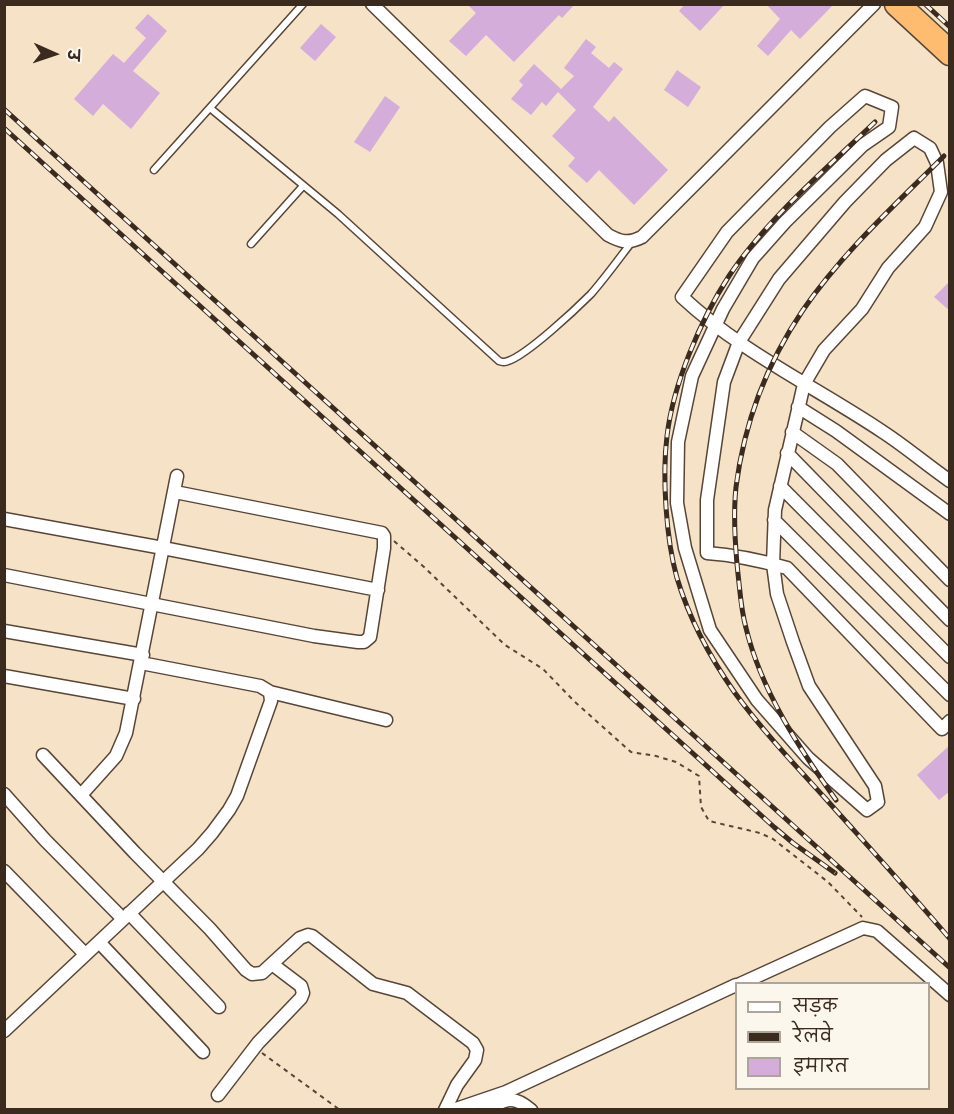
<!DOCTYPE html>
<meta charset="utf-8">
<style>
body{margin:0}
#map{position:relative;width:954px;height:1114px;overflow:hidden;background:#f5e2c7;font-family:"Indie Flower","Playpen Sans Deva",sans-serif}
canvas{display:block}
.frame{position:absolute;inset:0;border:6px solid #3b2a1e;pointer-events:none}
.legend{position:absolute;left:735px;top:982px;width:195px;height:108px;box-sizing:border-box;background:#fbf7ec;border:2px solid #aea59a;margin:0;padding:8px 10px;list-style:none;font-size:18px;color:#3b2a1e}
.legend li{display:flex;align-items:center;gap:12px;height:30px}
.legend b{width:30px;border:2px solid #aea59a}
.north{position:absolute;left:24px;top:24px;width:60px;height:60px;-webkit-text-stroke:4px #fbf7ec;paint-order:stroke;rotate:93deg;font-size:16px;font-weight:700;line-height:24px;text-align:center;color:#3b2a1e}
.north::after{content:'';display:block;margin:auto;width:21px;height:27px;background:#3b2a1e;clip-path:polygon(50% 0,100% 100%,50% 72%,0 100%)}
</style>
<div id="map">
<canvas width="954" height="1114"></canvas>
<div class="frame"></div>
<ul class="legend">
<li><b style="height:8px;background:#fff"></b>सड़क</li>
<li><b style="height:8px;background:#3b2a1e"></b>रेलवे</li>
<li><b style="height:16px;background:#d4addb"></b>इमारत</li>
</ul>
<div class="north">उ</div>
</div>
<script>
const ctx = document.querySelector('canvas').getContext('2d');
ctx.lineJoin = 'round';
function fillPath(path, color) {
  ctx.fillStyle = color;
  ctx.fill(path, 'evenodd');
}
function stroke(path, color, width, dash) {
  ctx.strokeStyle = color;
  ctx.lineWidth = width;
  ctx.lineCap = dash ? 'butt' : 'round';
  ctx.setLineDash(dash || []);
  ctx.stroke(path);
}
fillPath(new Path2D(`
 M467 4H575L562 18 559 15 514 62 486 35 466 56 449 41 476 13Z
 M685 4H725L700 31 679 11Z
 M766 4H834L800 39 791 30 768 56 757 46 780 19Z
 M148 14 167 31 133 71 160 93 131 129 103 104 93 116 74 99 113 54 124 63 146 38 135 28Z
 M321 24 336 37 315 61 300 48Z
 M586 39 596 47 591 53 609 68 614 62 623 69 593 107 609 122 614 116 668 170 634 205 599 170 587 183 568 166 575 158 552 136 576 110 558 92 546 106 542 102 531 115 511 99 523 85 519 81 534 64 561 89 574 76 564 68Z
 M677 70 701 87 688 107 664 90Z
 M385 96 400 107 370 152 354 142Z
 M950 281V311L934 297Z
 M950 745V791L939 800 917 775Z`), '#d4addb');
const lane = new Path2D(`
 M210 108 338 214 499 361C503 362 504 363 508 361 527 355 576 309 591 294 605 278 618 260 631 243
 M154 170 303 4
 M251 244 303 186`);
const street = new Path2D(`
 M372 4 608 235C621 242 628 244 642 237L874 4
 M798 407 836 431 950 514
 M792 432 837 464 950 580
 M787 453 950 620
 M950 481C927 465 906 447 883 432 816 387 742 353 682 297L727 232 830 127 865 96 892 107 889 127 863 145 785 222 753 258 723 309 692 376 678 442 677 503 685 548 710 630 757 700 808 758 867 810 878 802 875 786 809 686 793 642 777 594 773 564 775 510 804 384 824 350 862 309 888 268 925 227 941 192 937 163 930 148 914 138 886 160 845 202 779 279 739 342 724 382 707 500V553C736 555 759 560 787 568L942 729 950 721
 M780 486 950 657
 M4 519 163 548 378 590
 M774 520 950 695
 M4 575 314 636 358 642H364L370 637 384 548V536L382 533 175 492
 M4 631 143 655
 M4 676 134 699
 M270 692 386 720
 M43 755 135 853 210 929 246 970 252 974 262 973 300 938 308 935 312 936 373 984 407 993 473 1043 477 1050 475 1060 457 1085 445 1110
 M4 794 45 840 123 919
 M81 795 116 756 126 733 177 476
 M4 871 85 954
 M129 913 219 1007
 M99 942 203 1052
 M740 984 863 928 877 931 950 995
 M4 1031 198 849 212 833 229 810 237 796 271 701 270 692 260 686 141 663
 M218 1095 258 1043 301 998 303 993 301 986 272 964
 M453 1110 506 1092 736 985
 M484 1110C505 1101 511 1093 531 1110`);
const highway = new Path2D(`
 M897 4 950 53`);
stroke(lane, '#574637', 9);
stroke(street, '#574637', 15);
stroke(highway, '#574637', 27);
stroke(new Path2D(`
 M394 541 424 567 505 645 543 669 574 701 631 752 656 756 676 762 699 776 701 807 709 821 760 833 773 839 828 882 862 917
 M262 1053 340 1110`), '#574637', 2, [4.5, 4.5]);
stroke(lane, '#fff', 6);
stroke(street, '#fff', 12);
stroke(highway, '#fdbc70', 24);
const rail = new Path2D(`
 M925 4 950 27
 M4 109 950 968
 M875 122C827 168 766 220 729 276 701 319 673 384 667 436 662 476 666 539 677 578 689 618 711 659 735 693 762 730 794 764 825 798 867 845 909 891 950 939
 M4 128 774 827 793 843 835 873
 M836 800C799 748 761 690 746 628 741 610 740 591 738 574 735 545 733 516 736 487 744 424 767 363 803 310 842 253 896 204 944 156`);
stroke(rail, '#3b2a1e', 5);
stroke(rail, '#fbf7ec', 3, [9]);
</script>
